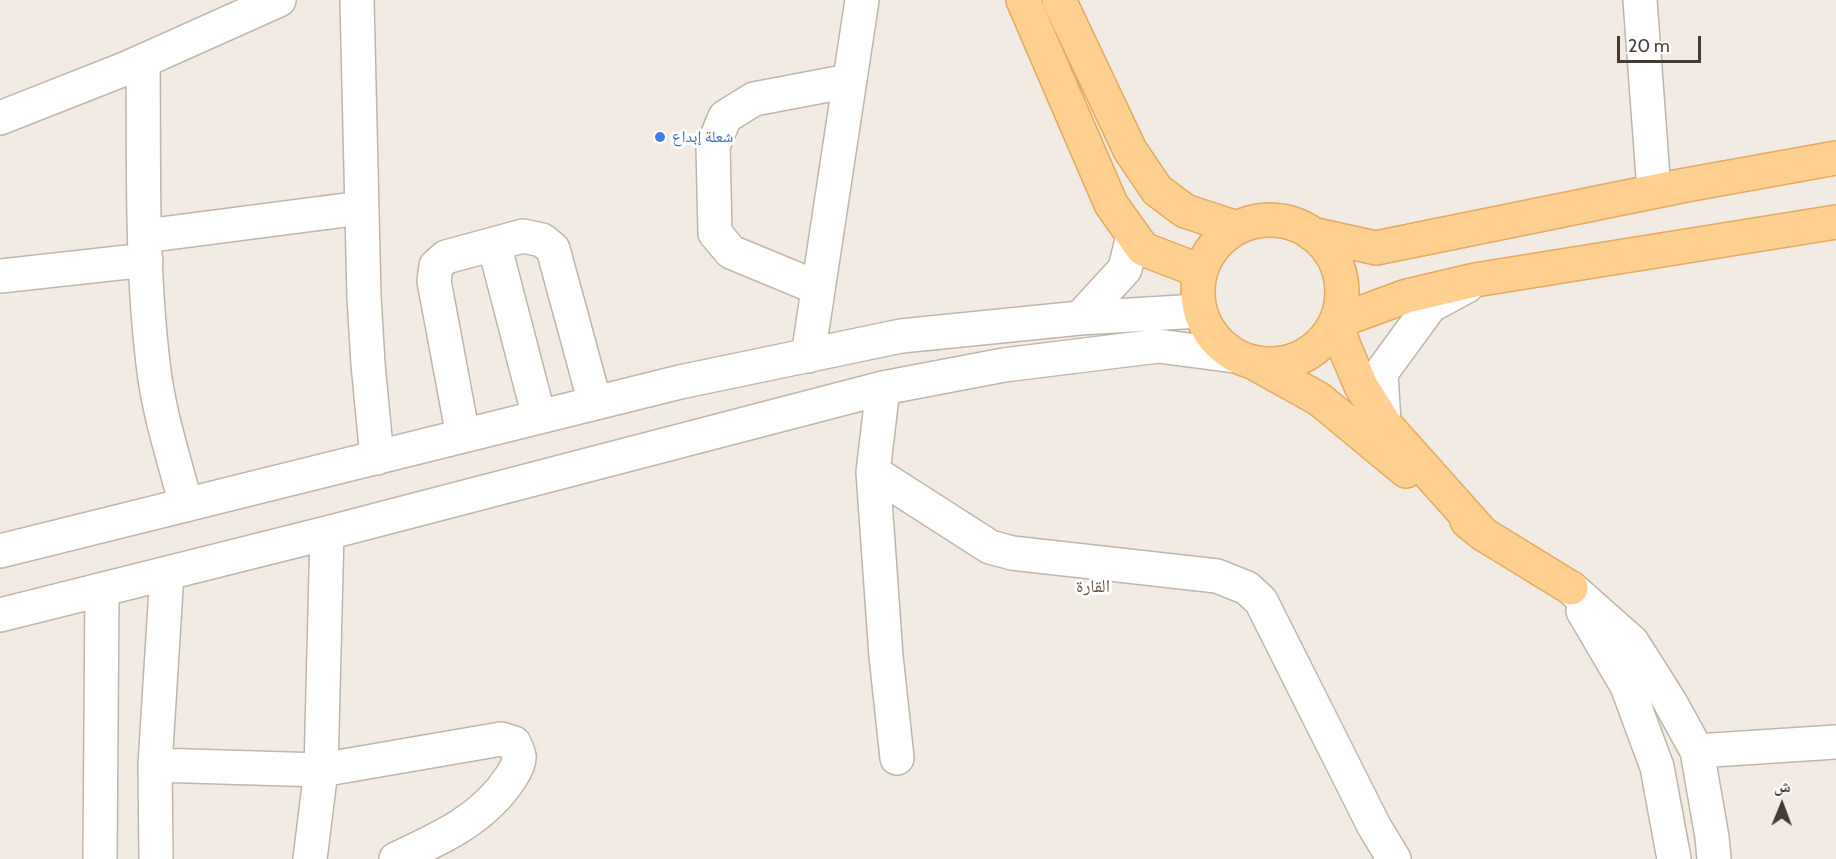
<!DOCTYPE html>
<meta charset="utf-8">
<style>
body{margin:0}
#map{position:relative;width:1836px;height:859px;overflow:hidden;background:#f2ebe3;font-family:Cabin,"Noto Naskh Arabic",sans-serif}
canvas{display:block}
.north{position:absolute;left:1752px;top:775px;width:60px;height:60px;-webkit-text-stroke:4px #fff;paint-order:stroke;rotate:1deg;font-size:16px;font-weight:700;line-height:24px;text-align:center;color:#443b33}
.north::after{content:'';display:block;margin:auto;width:21px;height:27px;background:#443b33;clip-path:polygon(50% 0,100% 100%,50% 72%,0 100%)}
.scale{position:absolute;left:1617px;top:36px;width:84px;height:27px;box-sizing:border-box;border:3px solid #443b33;border-top:0;padding-left:8px;font-size:18px;line-height:21px;white-space:nowrap;color:#443b33;-webkit-text-stroke:4px #fff;paint-order:stroke}
</style>
<div id="map">
<canvas width="1836" height="859"></canvas>
<div class="north">ش</div>
<div class="scale">20 m</div>
</div>
<script>
const ctx = document.querySelector('canvas').getContext('2d');
ctx.lineJoin = 'round';
function stroke(path, color, width, dash) {
  ctx.strokeStyle = color;
  ctx.lineWidth = width;
  ctx.lineCap = dash ? 'butt' : 'round';
  ctx.setLineDash(dash || []);
  ctx.stroke(path);
}
function label(font, color, halo, rows, align = 'center') {
  ctx.font = font + ' Cabin,"Noto Naskh Arabic",sans-serif';
  ctx.lineWidth = 6;
  ctx.setLineDash([]);
  ctx.textBaseline = 'middle';
  ctx.strokeStyle = halo;
  ctx.fillStyle = color;
  for (const [text, x, y, turn = 0] of rows) {
    ctx.save();
    ctx.translate(x, y);
    ctx.rotate((+turn || 0) * Math.PI / 180);
    ctx.textAlign = isNaN(turn) ? turn : align;
    if (halo) ctx.strokeText(text, 0, 0);
    ctx.fillText(text, 0, 0);
    ctx.restore();
  }
}
const minor = new Path2D(`
 M357 0 364 297 368 364 377 458
 M1640 0 1654 191
 M143 61C144 161 141 263 153 363 158 411 174 459 186 505
 M0 118 127 68 279 0
 M145 236 361 208
 M494 244 539 417
 M0 276 146 260
 M818 288 731 252 715 233 713 146 725 117 754 99 849 81
 M1080 318 1125 269 1133 235
 M808 356 862 0
 M883 388 873 472 886 656 897 758
 M1384 423 1381 373 1430 306 1467 286
 M463 436 434 281 436 266 446 257 523 236 542 240 553 249 595 403
 M873 472 990 547 1012 553 1217 576 1247 588 1261 601 1374 826 1394 859
 M0 551 680 382 901 336 1080 318 1199 311
 M1571 588 1632 642 1670 702 1697 751 1712 837 1714 859
 M1583 611 1627 686 1657 767 1674 859
 M0 615 327 533 883 388 1004 365 1158 346 1235 356
 M1697 751 1836 742
 M155 765 321 770 501 739 514 743C516 747 518 751 519 756 520 762 515 771 511 777 484 819 441 838 396 859
 M100 859 102 590
 M156 859 155 765 167 573
 M310 859 321 770 327 533`);
const major = new Path2D(`
 M1023 0 1111 204 1143 249 1200 271
 M1059 0 1130 150 1157 190 1185 211 1237 228
 M1198 292a72 72 0 1 1 144 0a72 72 0 1 1-144 0Z
 M1312 234 1376 248 1686 185 1836 158
 M1256 364 1319 399 1406 471
 M1467 521 1483 534 1571 588
 M1483 534 1384 423 1361 386 1344 346 1336 322 1407 296 1475 280 1836 222`);
stroke(minor, '#c0b5a9', 36);
stroke(major, '#e4aa5f', 36);
stroke(minor, '#fff', 33);
stroke(major, '#ffd08f', 33);
for (const [x, y, r, color] of [
 [660,137,6,"#3f7fe0"]
]) {
  const dot = new Path2D();
  dot.arc(x, y, r, 0, 2 * Math.PI);
  ctx.fillStyle = color;
  ctx.fill(dot);
  stroke(dot, '#fff', 2);
}
label('16px', '#366cbe', '#fff', [
 ["شعلة إبداع",672,137]
], 'left');
label('18px', '#66574a', '#fff', [
 ["القارة",1093,587]
]);
</script>
